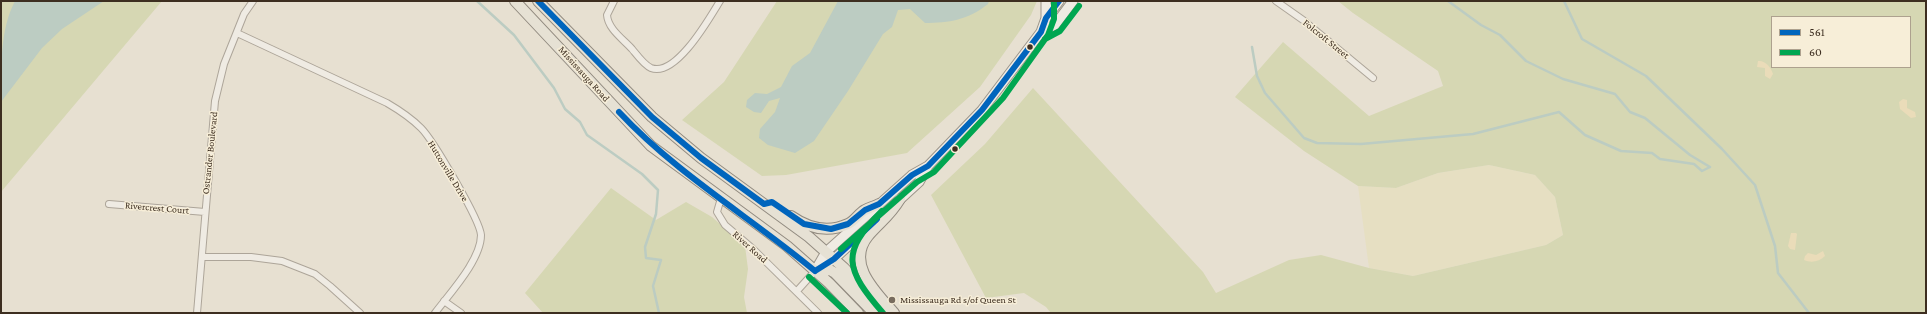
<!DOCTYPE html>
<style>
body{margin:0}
#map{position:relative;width:1927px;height:314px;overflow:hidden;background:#e7e0d1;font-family:"Crimson Pro",serif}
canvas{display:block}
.frame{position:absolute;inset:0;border:2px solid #3d2e20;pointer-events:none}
.legend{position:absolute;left:1771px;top:16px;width:140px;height:52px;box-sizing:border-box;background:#f7eed8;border:1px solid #ada18e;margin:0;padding:5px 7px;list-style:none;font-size:12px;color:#3d2e20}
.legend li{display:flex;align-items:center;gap:8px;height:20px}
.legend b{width:20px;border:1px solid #ada18e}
</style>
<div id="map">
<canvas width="1927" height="314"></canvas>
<div class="frame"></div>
<ul class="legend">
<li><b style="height:5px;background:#0065bd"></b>561</li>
<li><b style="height:5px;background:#00a651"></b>60</li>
</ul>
</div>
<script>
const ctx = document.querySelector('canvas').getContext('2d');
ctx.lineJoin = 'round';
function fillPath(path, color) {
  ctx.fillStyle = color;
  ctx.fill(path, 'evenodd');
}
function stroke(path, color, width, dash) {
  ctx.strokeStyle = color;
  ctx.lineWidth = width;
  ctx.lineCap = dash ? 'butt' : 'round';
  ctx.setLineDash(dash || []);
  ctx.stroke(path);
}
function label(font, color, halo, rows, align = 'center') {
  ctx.font = font + ' "Crimson Pro",serif';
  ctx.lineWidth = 3;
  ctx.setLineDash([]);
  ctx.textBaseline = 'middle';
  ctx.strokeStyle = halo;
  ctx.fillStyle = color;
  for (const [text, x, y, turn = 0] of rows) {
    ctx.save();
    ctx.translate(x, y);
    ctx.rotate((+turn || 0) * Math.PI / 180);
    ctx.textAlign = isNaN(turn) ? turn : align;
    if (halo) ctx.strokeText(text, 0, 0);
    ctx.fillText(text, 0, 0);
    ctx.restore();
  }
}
fillPath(new Path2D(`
 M1489 165 1535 175 1555 197 1563 235 1546 245 1413 276 1369 268 1358 186 1396 188 1438 173Z`), '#e6dfc2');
fillPath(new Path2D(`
 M1 1H162L1 192Z
 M777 1H1037L1031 15 980 87 907 153 786 175 762 176 682 120 724 82Z
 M1338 1H1926V313H1051L1046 307 1024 293 986 298 931 195 985 144 1033 88 1203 272 1216 293 1289 260 1321 255 1369 268 1413 276 1546 245 1563 235 1555 197 1535 175 1489 165 1438 173 1396 188 1358 186 1304 151 1235 97 1283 42 1369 116 1443 86 1438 71 1353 13ZM1772 17H1910V67H1772Z
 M611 188 656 220 686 202 712 217 745 246 748 269 744 297 747 313H543L525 293Z`), '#d6d7b3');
fillPath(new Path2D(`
 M1758 61C1765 60 1771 67 1773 74L1770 79 1765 76V68L1757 67Z
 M1903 99 1907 100V108L1915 112 1916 117 1911 118 1900 109 1899 102Z
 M1791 233H1796L1797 234 1795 250 1790 249 1788 246Z
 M1823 251 1825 256C1819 262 1811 263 1804 260L1805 256 1808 253 1816 255Z`), '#eadcb9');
fillPath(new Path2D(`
 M15 1H104L62 29 42 48 1 102C1 68 0 29 15 1Z
 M838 1H989L988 4C968 20 949 23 925 23L910 9 898 10 892 27 883 34 848 91 814 141 795 153 768 145 759 138 760 129 775 112 780 98 769 101 761 113 754 112 746 107 747 100 755 93 767 94 781 87 792 66 810 53Z`), '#bcccc2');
stroke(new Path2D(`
 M477 1 514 35 554 88 565 109 580 122 587 135 642 174 658 190 656 214 645 247 646 258 661 260 653 286 659 313
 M1448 1 1481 25 1500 35 1526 61 1563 79 1615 94 1630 112 1645 118 1690 155 1710 167
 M1564 1 1582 39 1646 76 1722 149 1755 185 1775 246 1778 273 1809 313
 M1252 47 1257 76 1265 93 1304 138 1317 143 1361 144 1473 134 1559 112 1585 135 1621 151 1652 153 1660 159 1694 164 1702 171 1710 167`), '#bcccc2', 2.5);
const street = new Path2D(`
 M614 1 607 15C608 29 623 39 632 49 637 55 644 65 651 68 676 78 710 17 720 1
 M1276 1 1303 20 1373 78
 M237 33 387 103C399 110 411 118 421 128 433 140 480 220 481 235 481 260 450 293 435 313
 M721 198 717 212 725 225 752 248 818 313
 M109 204 205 212
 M202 257H251L282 261 315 274 330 286 360 313
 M797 291 815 271
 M444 301 461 313
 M197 313 215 101 224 64 244 14 253 1`);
const secondary = new Path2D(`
 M1046 18V1
 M1041 32 1055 25 1073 1
 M895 204 919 182 928 166
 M815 271 826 252 912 175 928 166 982 110 1041 32 1046 18 1059 1
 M816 271 834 259 880 217`);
const primary = new Path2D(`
 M515 1 651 146 787 246 829 283 858 313
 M538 1 652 117 701 158 809 237 844 268 886 313
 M791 216C808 228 828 233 848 224 855 221 858 214 865 210 869 208 875 206 879 204
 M815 271 830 270 835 273 874 313
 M894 313C877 293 845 264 868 236 880 222 890 216 900 199`);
stroke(street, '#ada599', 8);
stroke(secondary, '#9c958a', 11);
stroke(primary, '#928b80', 12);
stroke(street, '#efebe3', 6);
stroke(secondary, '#efebe3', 9);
stroke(primary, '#e6e1d4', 10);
stroke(new Path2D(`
 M538 1 652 117 701 158 764 204 772 202 804 224 831 229 848 224 865 210 879 204 912 175 928 166 982 110 1041 32 1046 18 1059 1
 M619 112C677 174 750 217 815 271
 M815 271 834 259 877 219`), '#0065bd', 6);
stroke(new Path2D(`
 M1045 39 1060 31 1079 6
 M882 211C839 253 846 270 883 313
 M841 249 917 182 934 172 1003 98 1048 35 1054 19V1
 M809 277 847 313`), '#00a651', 6);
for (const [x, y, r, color] of [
 [1030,47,3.5,"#3d2e20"],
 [955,149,3.5,"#3d2e20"],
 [892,300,4,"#786c5e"]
]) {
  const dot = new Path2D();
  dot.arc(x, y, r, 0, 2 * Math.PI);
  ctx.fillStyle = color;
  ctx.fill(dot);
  stroke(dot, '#f7eed8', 1.5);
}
label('10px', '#3d2e20', '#f7eed8', [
 ["Folcroft Street",1326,39,39],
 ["Mississauga Road",584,74,48],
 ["Ostrander Boulevard",210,153,-84],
 ["Huttonville Drive",448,171,59],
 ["Rivercrest Court",157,208,5],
 ["River Road",750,247,42]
]);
label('10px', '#3d2e20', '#f7eed8', [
 ["Mississauga Rd s/of Queen St",900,300]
], 'left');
</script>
